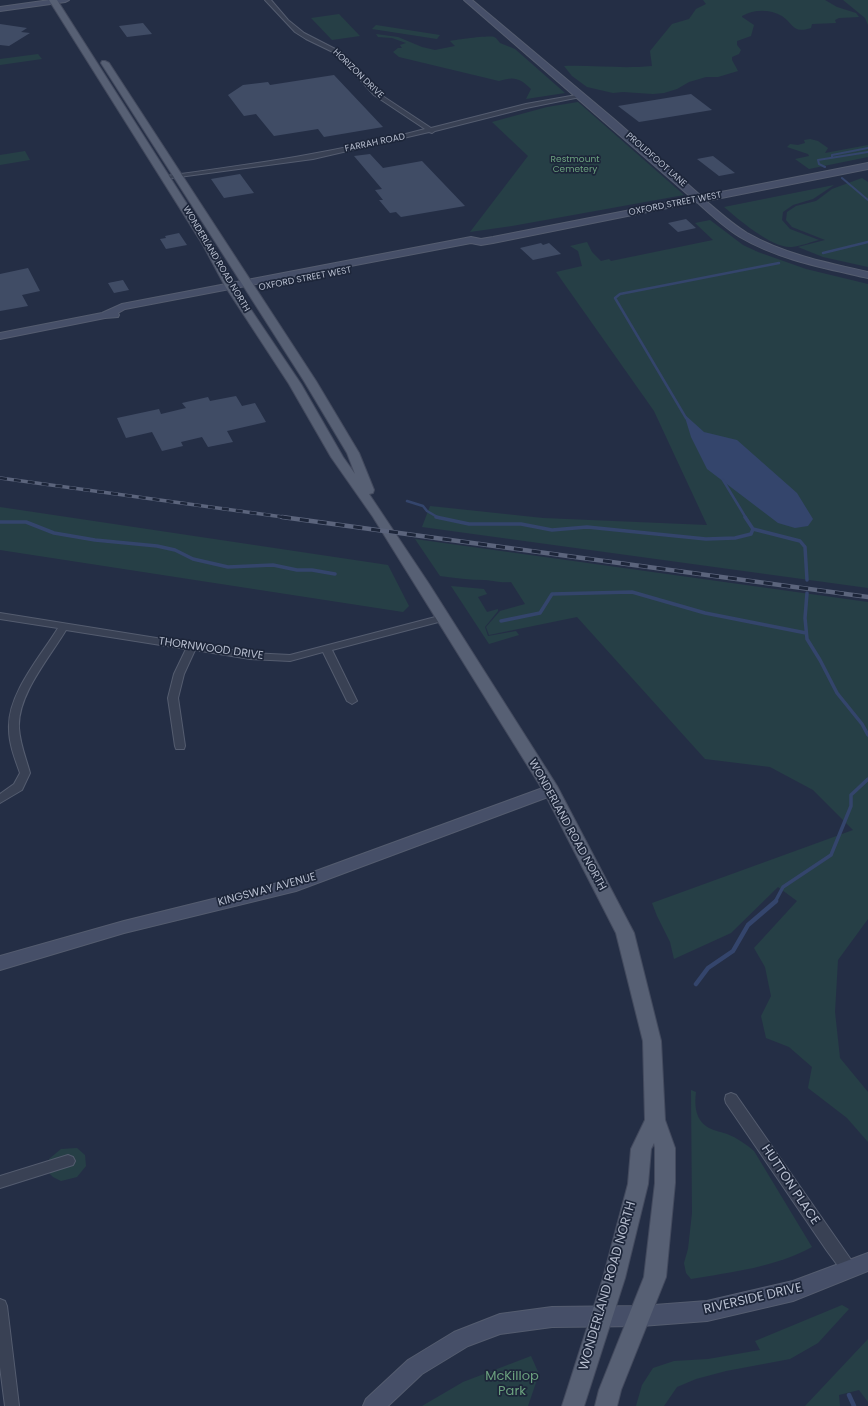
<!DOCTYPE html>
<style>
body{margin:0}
canvas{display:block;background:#242e45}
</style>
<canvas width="868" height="1406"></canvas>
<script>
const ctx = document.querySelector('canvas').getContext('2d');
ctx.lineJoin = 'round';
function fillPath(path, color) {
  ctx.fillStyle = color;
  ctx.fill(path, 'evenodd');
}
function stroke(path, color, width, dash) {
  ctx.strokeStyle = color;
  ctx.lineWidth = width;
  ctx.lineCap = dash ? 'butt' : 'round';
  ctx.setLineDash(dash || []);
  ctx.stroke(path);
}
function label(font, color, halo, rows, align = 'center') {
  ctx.font = font + ' Poppins,sans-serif';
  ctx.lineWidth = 3.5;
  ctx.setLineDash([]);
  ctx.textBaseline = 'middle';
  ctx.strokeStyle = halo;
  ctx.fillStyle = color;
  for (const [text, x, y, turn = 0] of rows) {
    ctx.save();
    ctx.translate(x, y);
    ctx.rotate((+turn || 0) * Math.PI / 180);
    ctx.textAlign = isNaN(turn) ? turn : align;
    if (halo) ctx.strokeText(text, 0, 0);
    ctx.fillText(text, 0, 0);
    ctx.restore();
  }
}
fillPath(new Path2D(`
 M703 0H825L837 7 856 13 859 17 839 18 835 20 836 23 812 24 811 28C792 34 794 24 782 16 770 9 754 9 742 16V17L754 25 751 36 737 41V45L741 50 739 54 732 57V60L738 71 718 77H706L689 82 677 89 664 93 653 94 623 92 613 93 587 87 572 76 564 66C594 65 621 69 652 66L650 51 672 24 689 19 696 9 706 4Z
 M843 0H868V25L865 18Z
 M339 14 360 36 332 40 311 18Z
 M376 25 440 35 437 39 372 29Z
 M376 34 398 37 422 47 435 50 455 46 450 41C454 40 490 35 494 37 497 38 498 41 500 43L515 49 565 93 526 99 531 89C520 78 514 76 499 81L399 57 393 52 398 48H402L400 45 406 43 392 38 378 37Z
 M38 54 42 59 0 65V59Z
 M578 102 684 195 512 226 470 232 528 156 492 122 547 107Z
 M810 139 818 141 828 148 825 153 868 145V157L809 169 795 159 809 156 808 154 787 147 790 144 798 145 805 143 804 140Z
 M25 151 30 160 0 165V155Z
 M862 178 868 182V267L823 257 798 247 825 240 792 227 786 220 787 212 796 206 816 201 832 189Z
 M834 185 813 199 793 205 783 212 782 220 790 229 819 240C811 242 801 246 792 247 773 249 738 219 724 207Z
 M710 220 743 245 758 252 806 269 868 284V588L422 527 430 506 543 518 707 525 654 411 556 272 582 266 578 251 570 246 587 242 592 252 601 261 609 259 611 261 713 240 695 223Z
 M0 507 388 565 409 606 403 612 0 550Z
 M415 539 868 602V919L838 960 835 1012 840 1058 868 1092V1142L847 1118 808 1088 812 1067 789 1047 766 1038 761 1016 771 996 765 967 754 948 797 901 778 887 731 933 674 959 670 942 657 916 652 903 853 830 813 790 770 767 705 759 577 617 489 635 486 627 500 611 525 604 511 582C500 583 496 581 485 580 470 580 455 578 440 576Z
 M451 586 484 589 487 594 478 597 487 612 498 609V611L485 627 488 636 516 631 519 635 489 644Z
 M691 1090 696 1092C694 1107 696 1121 709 1128 715 1131 722 1132 727 1134 737 1138 746 1144 754 1151L812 1247C776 1267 732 1272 691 1279L686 1273 684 1263 688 1249 692 1213Z
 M77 1148 85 1155 86 1166 77 1177 61 1181 53 1177 48 1172 49 1159 61 1149Z
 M842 1305 849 1309 818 1343 790 1359 726 1371 696 1379 677 1387 664 1406H636L642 1385 653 1368 674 1361 708 1359 760 1350 755 1341Z
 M868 1339V1402L859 1390 839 1395 840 1406H805Z
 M531 1356 539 1374 528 1406H422L463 1382Z`), '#263f46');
fillPath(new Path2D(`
 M684 414 704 432 737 440 797 493 813 519 808 526 795 528 778 523 707 469 691 437Z`), '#34456c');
stroke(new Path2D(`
 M832 157V155L868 148
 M825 167 819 164 818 160 868 152
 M842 178 868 200`), '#34456c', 2);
stroke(new Path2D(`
 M823 253 868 242
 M686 418 615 298 620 294 779 263
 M723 480 746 518
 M407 501 423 506 427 511 439 518`), '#34456c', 2.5);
stroke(new Path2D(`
 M436 517 469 524H521L552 530 587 527 706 539 735 538 751 534 753 529
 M745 517 753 529 800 541 805 547 807 580
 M0 522H26L54 533 95 540 157 546 175 550 193 559 228 567 273 565 297 570H312L335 574
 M807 593 805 618 807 639 820 660 837 693 862 724 868 735
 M501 621 540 613 552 594 632 592 705 613 806 633
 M775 902 783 887 831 855 851 806V795L868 779`), '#34456c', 3.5);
stroke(new Path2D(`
 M696 984 708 968 733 951 748 925 776 901
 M849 1395 854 1406`), '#34456c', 4.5);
fillPath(new Path2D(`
 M143 23 152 34 127 37 119 26Z
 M0 24 27 28 21 32 30 33 9 46 0 45Z
 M334 75 383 127 324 137 318 129 274 136 256 114 244 116 228 95 243 85 268 82 270 85Z
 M691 94 712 110 639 122 618 106Z
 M370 154 383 168 422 161 465 206 401 217 396 212 390 213 379 200H383L375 190 382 189 354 156Z
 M713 156 735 173 719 176 697 159Z
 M240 174 254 193 224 198 211 179Z
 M686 219 696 228 678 232 668 223Z
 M179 233 187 245 166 249 160 239 166 238 165 236Z
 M541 243 543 245 549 243 561 254 533 260 520 248Z
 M28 268 40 291 22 295 28 306 0 311V274Z
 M123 280 129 290 114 293 108 283Z
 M236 396 242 406 255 403 266 422 227 431 233 442 208 447 202 437 181 442 183 446 162 451 152 432 126 438 117 418 159 409 161 414 186 408 182 403 208 397 210 401Z`), '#404c65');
const street = new Path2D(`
 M265 0H271L288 20 304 33 341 52 378 93 431 128 526 104 582 94 585 96 526 108 435 131 432 133 429 132 313 159 164 179 163 178 166 176C254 164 340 152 425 129L374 95 337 54 306 39 295 32Z
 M0 613 250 653 290 655 443 615 448 618 446 620 332 650 357 701 352 704 347 701 323 652 290 661 250 659 195 650 184 674 178 698 185 746 184 749H176L175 746 168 698 174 674 186 649 66 630C50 657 17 695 19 728 20 744 26 758 30 773L22 790 0 803V794L14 784 20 773C15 759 9 744 9 729 7 694 41 656 58 628L0 619Z
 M731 1093 736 1095 854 1264 856 1269 854 1274 849 1276 844 1274 827 1251 726 1103 725 1099 726 1095Z
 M68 1155 73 1157 75 1161 73 1165 0 1188V1176Z
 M0 1299 5 1301 7 1306 19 1406H5L0 1367Z`);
const secondary = new Path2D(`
 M50 0H69L65 2 0 11V7Z
 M464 0H472L615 120 701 196 868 163V169L706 201C719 212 732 224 747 233 784 254 827 263 868 272V278C825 268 779 260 740 237 724 227 711 215 697 202L493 243 481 245 471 243 125 309 118 313 119 315 118 317 105 318 0 339V333L102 313 122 304 471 237 481 239 493 237 692 198Z
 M551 785 556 786 558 790 556 794 296 891 124 933 0 970V956L124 921 294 879Z
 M868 1253V1271L793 1301 707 1321 641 1326 552 1327 500 1334 468 1346 422 1374 388 1406H363L366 1399 408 1360 454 1332 500 1314 552 1307 641 1306 707 1301 793 1281Z`);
const primary = new Path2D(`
 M49 0H57L213 245 235 286 301 384 343 457 355 474 347 453 304 381 101 63 102 61H105L109 63 316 381 359 453 374 490 373 493 369 494 429 584 557 786 634 933 661 1041 665 1120 675 1148V1183L666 1277 621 1390 617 1406H595L599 1390 644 1277 655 1183V1148L654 1143 651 1149 648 1184 625 1278 584 1406H562L603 1278 628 1184 631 1149 645 1120 643 1041 616 933 544 792 373 517 331 457 289 384 225 286 203 245Z`);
stroke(street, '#545c6f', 2);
stroke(secondary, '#545c6f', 2);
stroke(primary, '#434a5e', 2);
fillPath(street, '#394154');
fillPath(secondary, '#464f68');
fillPath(primary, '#576074');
const railFar1 = new Path2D(`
 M0 478 290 518`);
const rail = new Path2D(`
 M282 517 868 597`);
stroke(railFar1, '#5b647c', 3.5);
stroke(rail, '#5b647c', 4.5);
stroke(railFar1, '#1d263a', 2.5, [7]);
stroke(rail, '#1d263a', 3, [9]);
label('9px', '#b6bdce', '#1d263a', [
 ["HORIZON DRIVE",358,74,44],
 ["FARRAH ROAD",375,143,-12],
 ["PROUDFOOT LANE",656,160,41],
 ["OXFORD STREET WEST",675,204,-11],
 ["WONDERLAND ROAD NORTH",216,259,59],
 ["OXFORD STREET WEST",305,279,-11]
]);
label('9px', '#6ba17e', '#1d263a', [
 ["Restmount",575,160],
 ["Cemetery",575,170]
]);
label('11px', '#b6bdce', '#1d263a', [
 ["THORNWOOD DRIVE",211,649,8],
 ["WONDERLAND ROAD NORTH",567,825,61],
 ["KINGSWAY AVENUE",267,890,-15]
]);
label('13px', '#b6bdce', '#1d263a', [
 ["HUTTON PLACE",790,1185,56],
 ["WONDERLAND ROAD NORTH",608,1286,-74],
 ["RIVERSIDE DRIVE",753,1299,-13]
]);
label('13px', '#6ba17e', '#1d263a', [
 ["McKillop",512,1377],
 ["Park",512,1392]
]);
</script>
